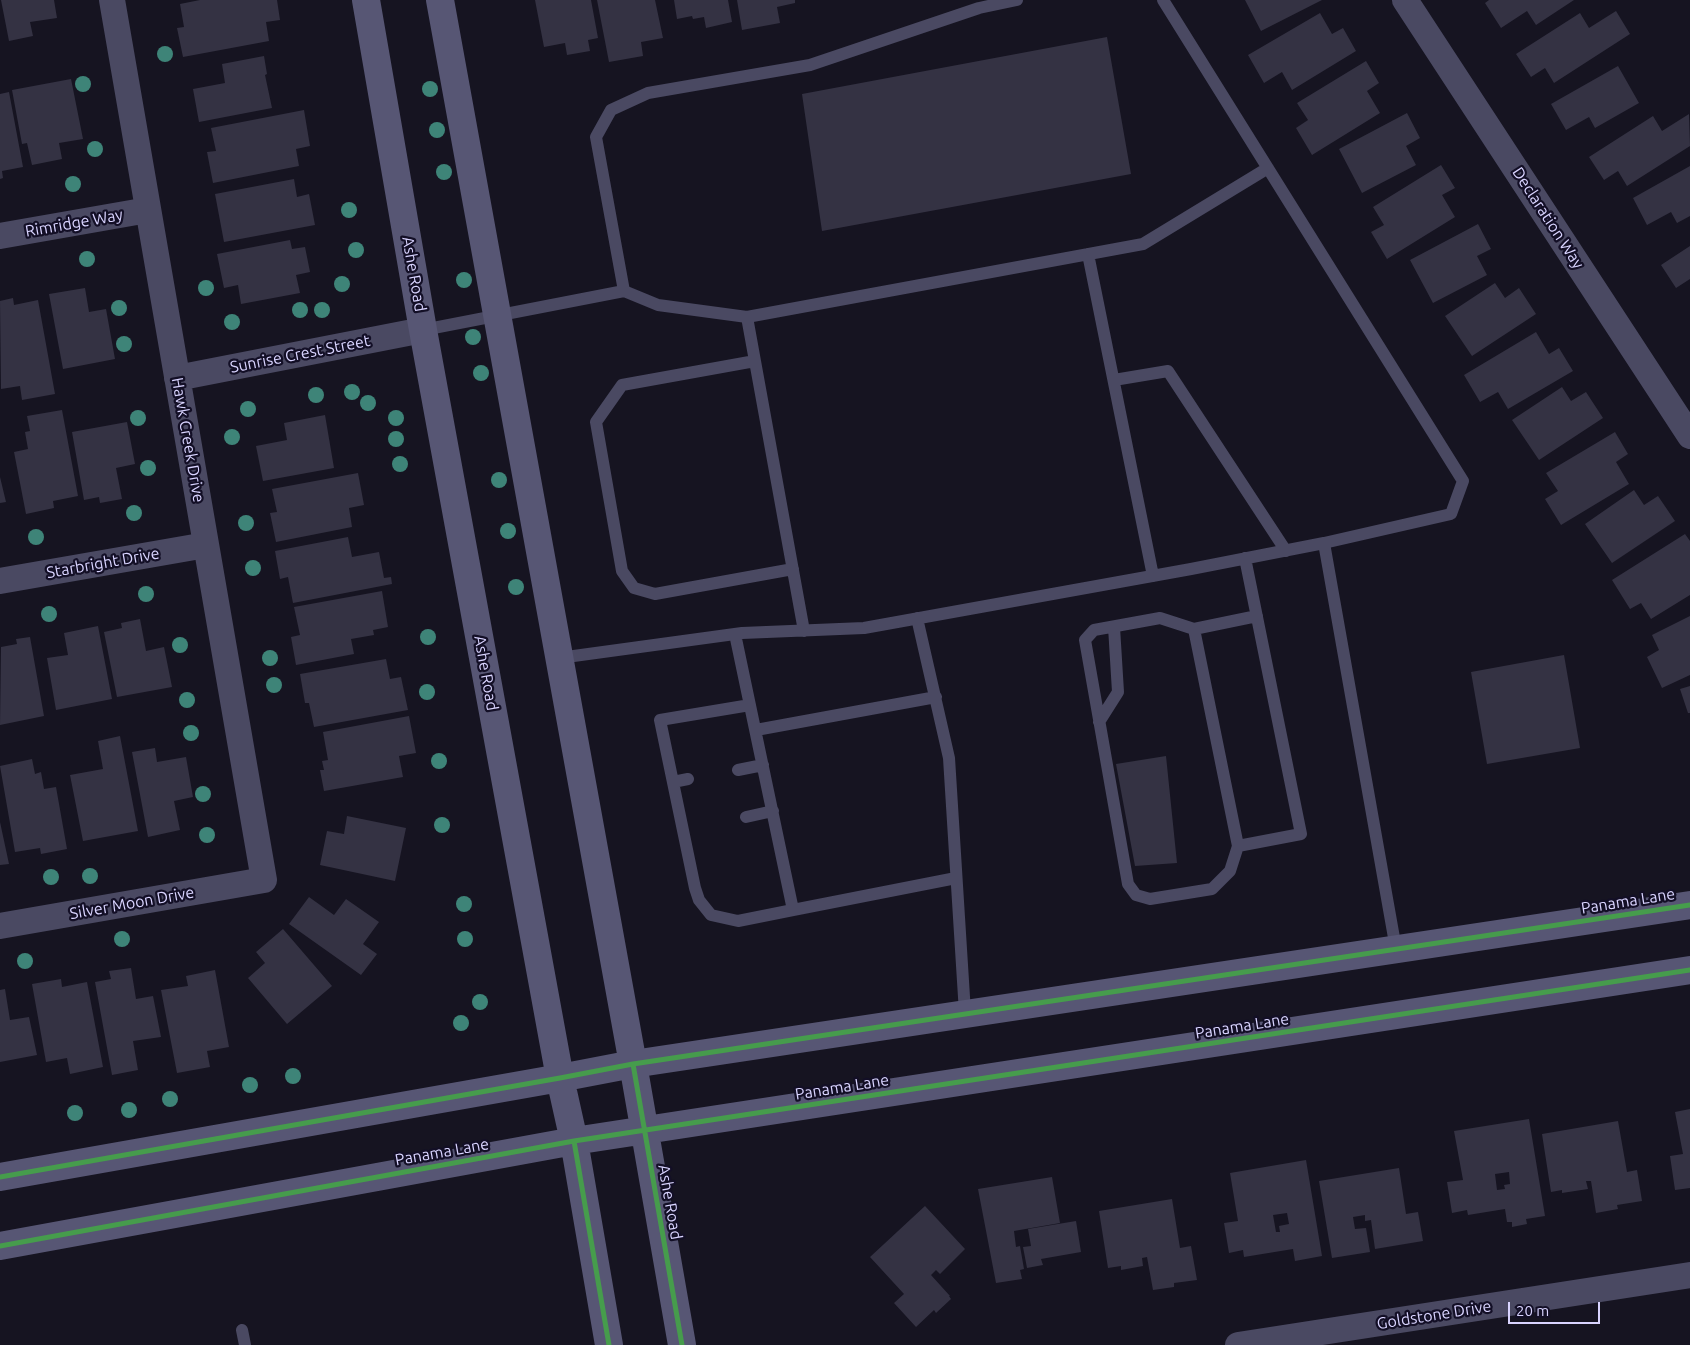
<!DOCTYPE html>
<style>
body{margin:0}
#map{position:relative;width:1690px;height:1345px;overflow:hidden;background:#161421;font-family:Ubuntu,sans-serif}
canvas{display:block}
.scale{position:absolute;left:1508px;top:1302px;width:92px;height:22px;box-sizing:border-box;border:2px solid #d9d4ff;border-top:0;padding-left:6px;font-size:15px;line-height:18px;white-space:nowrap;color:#d9d4ff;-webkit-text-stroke:4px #130f26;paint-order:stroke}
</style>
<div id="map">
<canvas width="1690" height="1345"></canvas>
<div class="scale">20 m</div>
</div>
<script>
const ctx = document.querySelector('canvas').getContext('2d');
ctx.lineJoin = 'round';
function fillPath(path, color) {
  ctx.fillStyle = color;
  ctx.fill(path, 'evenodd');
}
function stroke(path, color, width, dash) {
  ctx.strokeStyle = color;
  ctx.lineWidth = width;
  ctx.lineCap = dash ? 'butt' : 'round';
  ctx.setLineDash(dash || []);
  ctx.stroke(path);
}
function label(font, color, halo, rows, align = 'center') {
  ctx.font = font + ' Ubuntu,sans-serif';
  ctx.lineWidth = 4.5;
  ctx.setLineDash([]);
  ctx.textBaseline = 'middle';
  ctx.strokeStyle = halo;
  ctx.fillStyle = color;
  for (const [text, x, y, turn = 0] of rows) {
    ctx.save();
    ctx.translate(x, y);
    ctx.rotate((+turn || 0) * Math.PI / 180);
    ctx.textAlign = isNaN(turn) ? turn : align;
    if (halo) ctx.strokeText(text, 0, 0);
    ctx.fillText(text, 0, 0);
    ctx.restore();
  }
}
fillPath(new Path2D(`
 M1 0H54L57 18 30 22 33 36 9 41Z
 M200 0H277L280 20 266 22 269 41 183 57 177 28 184 27 180 4Z
 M535 0H591L598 38 588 40 590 51 567 55 565 43 544 47Z
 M597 0H655L663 38 641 42 643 56 609 62Z
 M674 0H728L732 22 706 28 704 17 693 19 692 16 677 19Z
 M737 0H795V3L777 7 780 23 742 30Z
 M1245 0H1322L1261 31Z
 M1489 0H1574L1536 25 1527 11 1501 28 1485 3Z
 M1616 11 1630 34 1554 83 1545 68 1531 77 1516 54 1580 13 1589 28Z
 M1320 13 1332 34 1343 28 1356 51 1292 90 1282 72 1264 83 1248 55Z
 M1107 37 1131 174 822 231 802 94Z
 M264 56 267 74 265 75 272 108 199 122 193 89 225 83 222 64Z
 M1366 61 1379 83 1367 91 1380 113 1312 155 1296 128 1308 120 1297 103Z
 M1618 66 1639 103 1595 128 1589 117 1566 130 1551 104Z
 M71 79 83 139 59 143 62 159 32 165 27 143 22 144 12 90Z
 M9 92 23 167 2 171 3 178 0 179V94Z
 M304 110 310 146 296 149 299 166 213 183 207 152 216 151 211 128Z
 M1407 113 1420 138 1406 146 1416 165 1362 193 1339 149Z
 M1689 114 1690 146 1627 186 1618 171 1604 180 1589 157 1653 116 1662 131Z
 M1441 165 1455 188 1442 195 1455 217 1387 259 1371 232 1384 225 1373 207Z
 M1690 166V216L1677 223 1671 212 1647 225 1633 198Z
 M294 179 297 197 309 194 315 225 224 242 215 194Z
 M1478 224 1491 249 1477 256 1487 275 1433 303 1410 260Z
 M290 240 292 249 305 247 310 272 296 275 300 293 241 304 238 285 224 288 217 254Z
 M1690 246V279L1676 288 1661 265Z
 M1495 283 1505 298 1519 288 1536 314 1472 356 1445 316Z
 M85 288 89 312 106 309 115 359 63 369 49 294Z
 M13 298 14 305 38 300 55 394 22 400 20 386 1 389 0 301Z
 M1536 332 1549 354 1559 348 1573 371 1508 409 1498 392 1480 402 1464 375Z
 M1562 387 1571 401 1586 392 1603 418 1539 460 1512 420Z
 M62 410 78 496 53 501 54 508 26 514 14 452 28 449 25 432 30 431 27 416Z
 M325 415 334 468 263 481 256 446 287 440 284 423Z
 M127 422 135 464 116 468 122 499 100 503 99 497 84 500 72 432Z
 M1615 432 1628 454 1616 462 1629 484 1561 525 1545 499 1558 491 1546 473Z
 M358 473 364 505 349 508 352 527 276 542 270 513 277 512 272 489Z
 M0 477 6 502 0 503Z
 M1634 490 1644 505 1658 496 1675 521 1612 563 1585 524Z
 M1685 534 1690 541V595L1651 619 1641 603 1630 609 1612 580Z
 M348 537 352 557 379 552 384 578 391 577 392 584 293 603 288 577 280 579 275 551Z
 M382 591 388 627 373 630 374 635 351 639 354 654 296 665 291 637 300 635 294 607Z
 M1690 616V675L1662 688 1647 657 1659 650 1652 635Z
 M140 619 146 651 164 647 172 687 117 697 104 632 122 628 121 623Z
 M98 626 112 699 56 710 47 658 68 655 64 633Z
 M30 637 44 716 0 725 1 647 17 644 16 639Z
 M1564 655 1580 748 1487 764 1471 672Z
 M386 659 390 679 401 677 408 710 314 727 309 703H305L300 674Z
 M1690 686V713H1688L1680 689Z
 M409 716 416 753 399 756 403 777 324 791 320 770H324L322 761 328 760 323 732Z
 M120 736 138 831 83 841 70 775 103 769 98 741Z
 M155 748 157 762 186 757 193 797 174 801 180 830 148 837 132 752Z
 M1166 756 1177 863 1135 866 1116 764Z
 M32 759 35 774 41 772 44 789 56 787 67 849 41 854 40 848 15 852 0 766Z
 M347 816 406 828 395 881 320 865 327 831 344 834Z
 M0 822 9 864 0 865Z
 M309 897 334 915 346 899 379 922 363 944 377 954 361 975 289 924Z
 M283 929 332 986 287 1024 248 978 265 963 256 952Z
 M131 968 136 999 153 996 161 1037 133 1041 138 1070 112 1075 95 982 111 979 109 971Z
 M215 970 229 1047 207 1051 210 1067 177 1073 161 990 188 986 186 976Z
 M61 979 62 987 87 982 103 1067 70 1074 67 1058 46 1062 32 984Z
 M5 989 10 1020 29 1017 37 1055 0 1062V990Z
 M1690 1109V1188L1675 1190 1670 1156 1683 1154 1675 1112Z
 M1529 1119 1545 1216 1526 1219 1527 1224 1512 1227V1222H1507L1505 1209 1468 1215 1467 1210 1452 1213 1447 1182 1463 1180 1454 1131ZM1509 1172 1510 1184 1504 1185 1505 1189 1497 1190 1495 1174Z
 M1618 1121 1627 1172 1637 1170 1642 1201 1617 1205 1618 1209 1596 1213 1591 1181H1586L1588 1189 1562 1193V1190L1551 1192 1542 1134Z
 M1306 1160 1322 1256 1295 1261 1293 1249 1244 1257 1243 1250 1229 1253 1224 1223 1238 1221 1230 1173ZM1287 1213 1289 1224 1279 1226 1280 1232H1276L1273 1215Z
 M1399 1168 1406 1214 1418 1212 1423 1241 1375 1249 1371 1220 1365 1221V1215L1353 1217 1355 1229 1366 1228 1370 1252 1332 1258 1319 1181Z
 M1052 1177 1060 1223 1014 1231 1016 1247 1020 1246 1024 1269 1020 1270 1022 1279 996 1283 978 1189Z
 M1172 1199 1180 1248 1191 1246 1197 1280 1174 1283V1287L1153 1290 1147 1257 1142 1258 1143 1266 1121 1270V1266L1108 1268 1099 1211Z
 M925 1206 965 1249 940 1274 936 1270 931 1275 950 1296H949L951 1299 936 1313 934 1310 916 1327 894 1303 904 1294 870 1257Z
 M1076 1221 1081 1252 1041 1259 1043 1265 1027 1268 1023 1247 1031 1246 1028 1229Z`), '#343243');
stroke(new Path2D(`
 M1163 0 1463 481 1451 514 1324 543 1396 949
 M1088 254 1153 576
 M624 291 658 305 747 317 1143 244 1268 168
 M747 317 804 631
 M423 330 624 291 596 137 611 110 648 93 810 65 979 8 1017 0
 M755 361 622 385 596 422 622 571 634 588 655 594 793 569
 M1114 380 1168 371 1286 551
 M917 618 949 758 965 1013
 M1194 629 1238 846 1301 834 1245 558
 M735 634 793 910 956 878
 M559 658 742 633 864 628 1191 569 1324 543
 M750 705 660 720 695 888 699 900 711 915 738 921 793 910
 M1099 722 1118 692 1114 627
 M756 730 936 697
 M738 770 763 765
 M673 782 688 779
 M746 817 773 811
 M1238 846 1230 871 1212 889 1150 899 1136 895 1128 884 1085 640 1094 630 1160 618 1194 629 1257 616
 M242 1330 245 1345`), '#4a4962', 12);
stroke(new Path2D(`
 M1405 0 1690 436
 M0 236 148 210
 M177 378 423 330
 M0 581 206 545
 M0 926 264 880 112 0
 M1238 1345 1690 1275`), '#4a4962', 26);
stroke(new Path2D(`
 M366 0 423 330 560 1078 574 1141 609 1345
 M440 0 633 1064 682 1345
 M0 1177 560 1078 633 1064 1690 905
 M0 1246 574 1141 1690 970`), '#575674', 28);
stroke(new Path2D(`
 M633 1064 682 1345
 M574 1141 609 1345
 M0 1177 560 1078 633 1064 1690 905
 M0 1246 574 1141 1690 970`), '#469c4c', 5);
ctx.fillStyle = '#3e8478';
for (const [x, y] of [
 [165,54],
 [83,84],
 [430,89],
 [437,130],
 [95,149],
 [444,172],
 [73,184],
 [349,210],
 [356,250],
 [87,259],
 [464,280],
 [342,284],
 [206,288],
 [119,308],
 [300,310],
 [322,310],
 [232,322],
 [473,337],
 [124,344],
 [481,373],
 [352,392],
 [316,395],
 [368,403],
 [248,409],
 [138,418],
 [396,418],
 [232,437],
 [396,439],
 [400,464],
 [148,468],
 [499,480],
 [134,513],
 [246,523],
 [508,531],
 [36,537],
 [253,568],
 [516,587],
 [146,594],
 [49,614],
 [428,637],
 [180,645],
 [270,658],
 [274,685],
 [427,692],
 [187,700],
 [191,733],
 [439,761],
 [203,794],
 [442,825],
 [207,835],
 [90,876],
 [51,877],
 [464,904],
 [122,939],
 [465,939],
 [25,961],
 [480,1002],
 [461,1023],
 [293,1076],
 [250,1085],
 [170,1099],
 [129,1110],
 [75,1113]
]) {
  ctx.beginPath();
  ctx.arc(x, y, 8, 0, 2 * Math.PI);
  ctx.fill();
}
label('16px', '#d9d4ff', '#130f26', [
 ["Declaration Way",1548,218,57],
 ["Rimridge Way",74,223,-10],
 ["Ashe Road",414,274,80],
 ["Sunrise Crest Street",300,354,-11],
 ["Hawk Creek Drive",188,440,80],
 ["Starbright Drive",103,563,-10],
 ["Ashe Road",486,673,80],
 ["Panama Lane",1628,901,-9],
 ["Silver Moon Drive",132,903,-10],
 ["Panama Lane",1242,1026,-9],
 ["Panama Lane",842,1087,-9],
 ["Panama Lane",442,1152,-10],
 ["Ashe Road",670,1202,80],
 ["Goldstone Drive",1434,1315,-9]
]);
</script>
